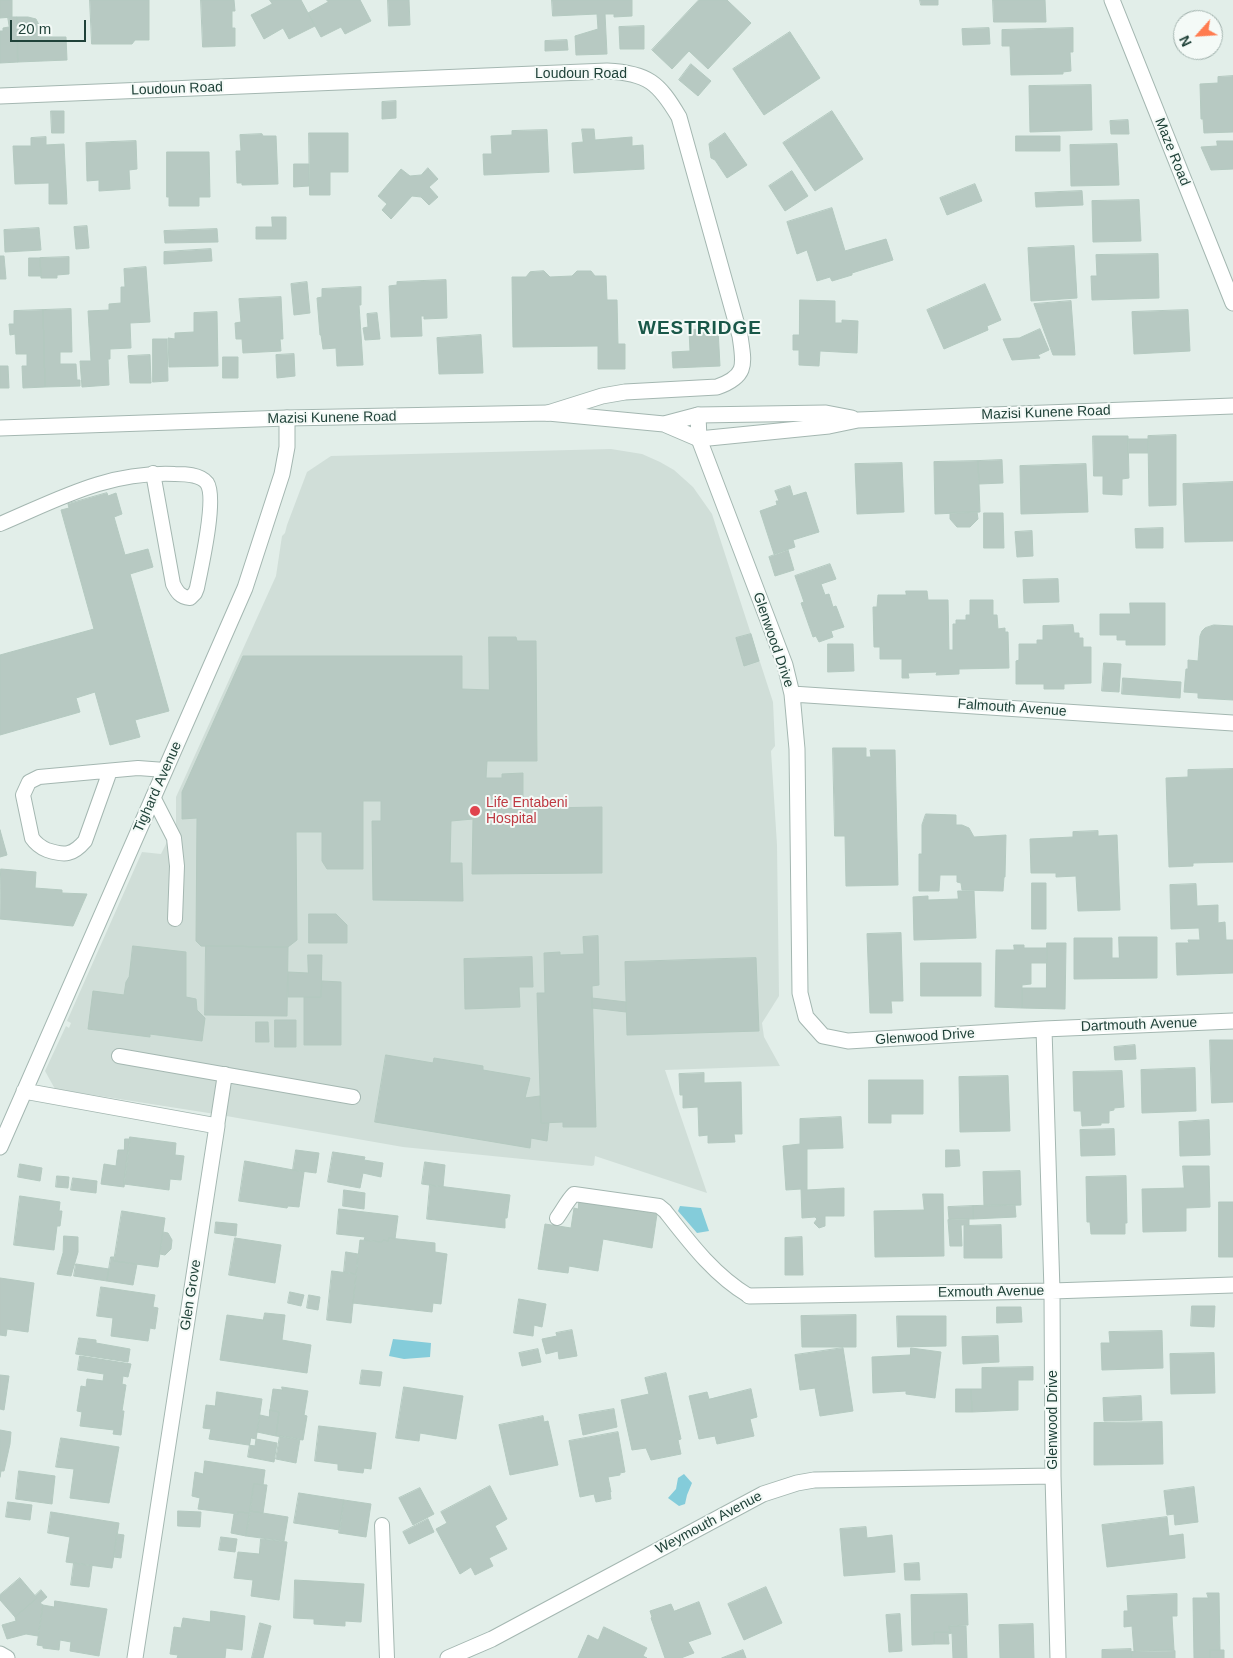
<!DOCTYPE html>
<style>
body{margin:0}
#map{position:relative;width:1233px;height:1658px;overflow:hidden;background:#e2eee9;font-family:Arial,sans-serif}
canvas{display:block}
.north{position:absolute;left:1173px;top:10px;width:50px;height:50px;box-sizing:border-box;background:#f4faf7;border:1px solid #9fb0ab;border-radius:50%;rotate:244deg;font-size:14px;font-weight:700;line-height:20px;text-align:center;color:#204239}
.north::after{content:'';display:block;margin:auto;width:18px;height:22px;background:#ff7c50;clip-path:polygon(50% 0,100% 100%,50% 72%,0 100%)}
.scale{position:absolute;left:10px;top:20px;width:76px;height:22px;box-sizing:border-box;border:2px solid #204239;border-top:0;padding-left:6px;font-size:15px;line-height:18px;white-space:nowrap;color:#204239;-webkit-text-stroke:4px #f4faf7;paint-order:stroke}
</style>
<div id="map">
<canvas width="1233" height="1658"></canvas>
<div class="north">N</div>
<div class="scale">20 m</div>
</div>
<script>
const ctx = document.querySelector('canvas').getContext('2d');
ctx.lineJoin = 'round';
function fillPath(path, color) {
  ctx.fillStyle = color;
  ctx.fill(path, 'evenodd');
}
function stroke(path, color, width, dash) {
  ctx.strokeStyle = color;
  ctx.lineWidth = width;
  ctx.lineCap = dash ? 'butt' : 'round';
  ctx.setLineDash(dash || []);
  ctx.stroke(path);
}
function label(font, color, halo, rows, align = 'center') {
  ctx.font = font + ' Arial,sans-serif';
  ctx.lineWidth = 4;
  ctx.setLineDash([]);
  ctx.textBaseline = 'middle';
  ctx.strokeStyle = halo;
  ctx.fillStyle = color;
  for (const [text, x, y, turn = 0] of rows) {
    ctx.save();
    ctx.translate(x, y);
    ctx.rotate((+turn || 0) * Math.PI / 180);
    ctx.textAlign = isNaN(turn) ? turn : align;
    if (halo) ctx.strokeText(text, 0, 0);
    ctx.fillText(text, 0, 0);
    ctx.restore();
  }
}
fillPath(new Path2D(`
 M611 449 642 454 660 462 674 470 693 487 712 514 773 702 775 746 771 751 777 845 779 996 762 1023 764 1037 780 1066 665 1070 707 1193 595 1156 594 1165 592 1166 403 1147 215 1114 55 1089 45 1071 66 1026 69 1028 71 1023 67 1021 142 852 161 854 176 824V797L276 576 282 536 285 533 287 525 307 472 331 456Z`), '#d0ded8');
fillPath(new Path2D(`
 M680 1206 701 1208 709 1231 697 1233 678 1211Z
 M393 1339 431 1343 430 1357 404 1359 389 1356Z
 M684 1474 692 1483 687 1495 685 1504 679 1506 668 1498 676 1489 678 1478Z`), '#84ccda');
const building = new Path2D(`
 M0 0H12V17L0 18Z
 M90 0H149V40H135L132 44H92Z
 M201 0H234L235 11H232V28H235V46L203 47Z
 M270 0H301L315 26 289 39 283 28 264 39 251 15 272 4Z
 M327 0H360L371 21 345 34 341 27 321 37 308 13 328 2Z
 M388 0H409L410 25 389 26Z
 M552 0H632V16L614 17V14H605L607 54 576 55 575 36 598 29 597 14 553 16Z
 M699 0H727L751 23 708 69 689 51 672 69 652 50Z
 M920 0H938V5H921Z
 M993 0H1045L1046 22H994Z
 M8 17H17L18 62 0 63V31H3V28L9 27Z
 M17 17H28L36 19 39 25V37H66L67 60 18 62Z
 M644 26V49H620L619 27Z
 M989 28 990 44 963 45 962 29Z
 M1073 28V52H1070L1071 71 1063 72V74L1011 75 1010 46H1002V30Z
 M790 32 820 78 764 115 733 69Z
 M567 40 568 50 545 51V41Z
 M691 64 711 81 698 96 679 80Z
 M1233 76V132L1204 133 1203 119H1201L1200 84 1218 83V77Z
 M1091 85 1092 130 1030 132 1029 86Z
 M396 101V118L382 119V102Z
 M51 111H64V133H52Z
 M832 111 863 159 815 191 783 143Z
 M1128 120 1129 134H1111L1110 121Z
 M582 129H594L595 140 632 137V146L643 145 644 169 574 173 572 143 583 142Z
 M547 130 549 172 484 175 483 154H492L491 136 512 135V131Z
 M309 133H348V172H330V195H310Z
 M725 133 747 165 727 178 715 160 711 158 709 144Z
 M262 134 263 136H276L278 184 242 185V183H237L236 151H241L240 135Z
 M1016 136H1060V151H1016Z
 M46 137V145L64 144 67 204H49V183L15 184 13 146H31V138Z
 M136 141 137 169 129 170 130 189 99 191V180L87 181 86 143Z
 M1217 141H1233V169L1211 170 1201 147 1217 146Z
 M1117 144 1119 185 1071 186 1070 145Z
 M167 152H209L210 197H199V206H169V197H167Z
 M294 164H309V186L294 187Z
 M428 168 438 179 429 187 438 197 429 205 421 197 412 196 391 219 382 210 387 204 378 196 401 169 410 176 421 175Z
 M792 171 808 196 785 211 769 186Z
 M975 184 982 201 947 215 940 198Z
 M1082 191 1083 205 1036 207 1035 193Z
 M1139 200 1141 241 1093 242 1092 201Z
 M832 208 845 251 886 239 893 260 852 273V275L832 281 830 277 817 281 807 250 797 254 787 222Z
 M272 217H286V239H256V227H272Z
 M87 226 89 248 76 249 74 227Z
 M39 228 41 250 5 252 4 230Z
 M217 229 218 242 165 243 164 231Z
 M1074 246 1077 298 1031 301 1028 248Z
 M211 249 212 261 164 264V252Z
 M1158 254 1159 298 1092 300 1091 276H1097L1096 255Z
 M0 256H4L6 279H0Z
 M69 257V274L57 275V278H41L40 258Z
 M29 258H40L41 276H29Z
 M146 267 150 322 130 323 131 348 110 349V359H108L109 385 82 387 80 361H91L88 311 109 310V304L121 303V287H125L124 269Z
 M544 271 550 277 572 276 577 271H591L595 276H606L607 300H617L618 344H625V369H598V346L513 347 512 277H526L530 272Z
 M446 280 447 318 424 319V316H421L422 336 391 337 389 286 397 285V282Z
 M307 282 310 313 294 315 291 284Z
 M985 284 1001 320 987 326 988 330 944 349 927 310Z
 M361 287V305H359L363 365 337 366 336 348 323 349 321 335H320L317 298 322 297V289Z
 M281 297 283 339H280L281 351 243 353 242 339H236L235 323 241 322 239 299Z
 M800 300 835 301V323H842V320L858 321 857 353 820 351 819 366 799 365V350H793V335H799Z
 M1071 301 1075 355H1053L1034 304Z
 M71 309 72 352H60V364H76L77 380H80V386L45 387 43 310Z
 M43 310 45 387 23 388 22 366H27V354H16L15 334 10 335 9 324H14V311Z
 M1188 310 1190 351 1134 354 1132 312Z
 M217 312 218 366 169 367 168 338 175 339V333L194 332V313Z
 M377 313 380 339 365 340 363 328 368 327 367 314Z
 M718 329 720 366 673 368 672 352 690 351 689 330Z
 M1040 329 1049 350 1038 355 1040 358 1012 360 1003 339 1019 338Z
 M481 335 483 373 439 374 437 338Z
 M153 339H167L168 381 153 382Z
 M294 354 295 376 277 378 276 355Z
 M150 355 151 383H130L128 356Z
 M223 357H238V378H223Z
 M0 366H8L9 388H0Z
 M1176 435V505L1149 506 1148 436Z
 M1093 436H1128L1129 478 1122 479V495L1103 494V476H1094Z
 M1128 439H1148V453H1128Z
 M1002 460 1003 483 979 484 978 461Z
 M978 461 980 512 935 514 934 462Z
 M902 463 904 512 857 514 855 464Z
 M1086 464 1088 512 1021 514 1020 466Z
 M1233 482V541L1185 542 1183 484Z
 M790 486 793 496 806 492 819 532 793 540 795 547 774 554 760 511 777 505 776 501H779L775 491Z
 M107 493 108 496 116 493 122 514 114 517 125 555 148 549 153 567 130 574 169 711 135 720 140 737 110 745 95 692 76 698 80 712 0 735V655L94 629 61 510 69 508 68 504Z
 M977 512 978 519 970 527H957L950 519V513Z
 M984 513H1003L1004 548H984Z
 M1163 528V548H1136L1135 529Z
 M1032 531 1033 556 1017 557 1015 532Z
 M788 550 794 570 775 576 769 557Z
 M830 564 836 579 821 584 825 595 829 594 833 607 836 606 844 627 831 631 833 637 819 642 816 636 813 637 801 603 804 602 795 576Z
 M1058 579 1059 602 1024 603 1023 580Z
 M906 591H927L928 600H948L949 650H953V624H956V620H966V615H970V600H993V615H997L998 629 1005 628V632H1008L1009 668 959 669V674L936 675 937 672 908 673 909 678H902V659H880V647H874L873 607H877L878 595H906Z
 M1130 603H1165V645H1126V640H1117V635H1100V614H1130Z
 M1073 625 1074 633H1079V638H1083V647H1091V683L1064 684V689H1044V684H1016V661L1019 660V644H1037V640H1043V626Z
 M1214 625 1233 626V700L1198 698V693L1184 692 1186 669H1188V660L1198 661 1200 636 1202 631 1205 628Z
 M751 634 759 661 744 666 736 638Z
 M489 637H516L517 641H536L537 761H487L486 778H502V774L523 773V800L485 799 484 809 602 807V873L472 874 473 819 451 821 450 863H462L463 901 373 900 372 821H381V801H363V869H327L322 861V832H296L297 940 288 947 201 946 196 941 197 818 182 819V792L243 656H462V689L489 690Z
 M828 644H853L854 671 828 672Z
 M1104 663 1121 664 1119 692 1102 691Z
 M1123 678 1181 682 1180 698 1122 694Z
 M833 748H866V757H871L870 750H895L898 885 846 886 845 836H835Z
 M1233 769V862L1193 863V866L1169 867 1166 778 1188 777V770Z
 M926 814 956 815V825H962L969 828 974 837 1006 835 1005 877H1004L1003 891 962 890 961 883 957 882V875H940L939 891H919V854H922V825Z
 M0 830 7 855 0 857Z
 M1098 831V836L1117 835 1120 910 1078 911 1076 876 1056 877V873H1031L1030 839 1073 837V832Z
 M1 869 36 872 35 888 62 890V893L87 894 73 926 0 919Z
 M1032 883H1046V929H1032Z
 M1196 884 1197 906 1218 905V923L1225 922 1226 940H1233V973L1177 975 1176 943H1189L1188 940H1200L1199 928 1171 929 1170 885Z
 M958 891H974L976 938 914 940 913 897 928 896V900L958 899Z
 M309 914H336L347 925V943H309Z
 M901 933 903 1001H891L892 1013H870L867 934Z
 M598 936 599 985 592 986 596 1127H563V1122L541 1123 537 993H545L544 953 560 952V955L584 954 583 937Z
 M1119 937H1157V978L1074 979V938H1112V958H1119Z
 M1047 943H1066L1065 1009 1022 1008V988H1046Z
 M1014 945H1024V948H1047V963H1031V984L1022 985V1008L995 1007 996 950H1014Z
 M133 946 186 952V997L196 999 197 1010 205 1018 202 1041 150 1034V1037L88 1029 93 991 124 995 126 982 129 977Z
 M206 946 288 947 287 1016 205 1015Z
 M308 955H322L321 997H288V972L308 973Z
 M532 957 533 987H519L520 1007 465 1009 464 959Z
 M756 958 759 1031 627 1035 625 962Z
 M921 963H981V996H921Z
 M322 981 341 982V1045H304V997H321Z
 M592 998 626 1002V1012L592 1008Z
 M275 1020H296V1047H275Z
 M256 1022H268L269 1042H256Z
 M1210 1040H1233V1102L1212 1103Z
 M1135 1045 1136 1059 1115 1060 1114 1047Z
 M386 1055 433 1063 434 1058 483 1066V1070L530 1078 525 1098 540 1096 541 1123H549L547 1141 531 1138 530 1148 375 1122Z
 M1195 1068 1196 1111 1142 1113 1141 1070Z
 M1122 1071 1124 1107 1114 1108V1110L1109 1111V1123H1101V1125L1082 1126 1081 1111H1074L1073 1072Z
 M704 1073V1083L741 1082 742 1134H734L735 1142 708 1143V1135L699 1136 698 1107 683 1108V1095H680L679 1074Z
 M1008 1076 1010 1131 960 1132 959 1077Z
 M869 1080H923V1114H891V1123H869Z
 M841 1117 843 1148 807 1149V1190L844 1188V1216H825V1226L819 1228 814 1223 817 1219 815 1217 802 1218 801 1189 786 1190 783 1146 800 1144V1119Z
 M1209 1120 1210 1155 1180 1156 1179 1122Z
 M1114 1129 1115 1155 1081 1156 1080 1130Z
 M130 1137 176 1143 175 1155 184 1156 181 1180 170 1179 169 1190 124 1184Z
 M125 1139H130L124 1187 101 1184 104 1164 116 1166 118 1150H124Z
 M296 1150 319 1153 316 1173 293 1170Z
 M946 1150H959L960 1166 946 1167Z
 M333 1152 365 1157 364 1160 383 1163 381 1177 363 1173 360 1188 328 1182Z
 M245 1161 304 1172 299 1207 288 1206 287 1208 239 1201Z
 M425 1162 445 1165 443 1187 422 1184Z
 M20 1164 42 1168 40 1181 18 1177Z
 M1183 1166H1209L1210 1207 1186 1208V1231L1143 1232 1142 1189 1184 1188Z
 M1020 1171 1021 1205 984 1206 983 1172Z
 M57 1176 69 1177 68 1188 56 1187Z
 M1126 1176 1127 1223H1125V1234H1091L1090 1222H1087L1086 1177Z
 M73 1178 97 1181 96 1193 71 1190Z
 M430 1185 510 1195 507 1218H505V1228L427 1219Z
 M344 1190 365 1193 364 1209 343 1206Z
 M923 1194H943L944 1256 875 1257 874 1211 924 1210Z
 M20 1196 60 1202 59 1211H62L60 1226H57L54 1250 14 1245Z
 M579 1202 657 1214 652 1248 603 1239 598 1271 569 1266 568 1273 538 1269 545 1224 571 1228 574 1208 578 1209Z
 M1219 1202H1233V1257H1219Z
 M1015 1205 1016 1217 973 1219V1206Z
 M973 1206V1219H949L948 1207Z
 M339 1209 398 1216 395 1239 389 1238 388 1241 383 1240 382 1242 364 1240 365 1237 337 1234Z
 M122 1211 165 1218 158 1267 114 1261Z
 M969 1219V1225H961L962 1246H950L948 1220Z
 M216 1222 237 1224 236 1236 215 1233Z
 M1001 1225 1002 1258H964V1226Z
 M163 1232 168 1233 172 1240 171 1249 165 1255 160 1254Z
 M64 1236 78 1237V1252L71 1276 57 1274 63 1253Z
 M802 1237 803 1275H785V1238Z
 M235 1238 281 1245 275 1283 229 1275Z
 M389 1238 435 1243V1252L447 1254 441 1304 433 1303 432 1312 353 1303 360 1240 382 1242 383 1240 388 1241Z
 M346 1252 358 1254 356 1274 344 1272Z
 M111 1257H114V1261L137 1264 133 1285 107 1281Z
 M76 1264 109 1269 107 1281 74 1276Z
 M332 1271 356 1274 351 1323 327 1320Z
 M0 1278 34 1283 28 1332 7 1329 6 1336 0 1335Z
 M101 1287 155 1295 153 1307 158 1308 155 1329 150 1328 148 1341 111 1336 113 1318 97 1316Z
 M290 1292 304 1295 301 1306 288 1303Z
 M309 1295 320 1297 318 1310 307 1308Z
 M519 1299 546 1304 542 1327 534 1325 533 1336 514 1333Z
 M1192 1306H1215L1214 1327 1191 1326Z
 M997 1307H1021L1022 1322 997 1323Z
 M265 1313 285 1315 282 1340 311 1345 307 1373 220 1360 227 1315 263 1320Z
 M856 1315V1347H802L801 1316Z
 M897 1316H946V1346L898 1347Z
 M572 1330 577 1356 559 1359 558 1351 546 1354 542 1339 557 1336 556 1333Z
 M1162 1331 1163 1368 1102 1370 1101 1343H1110L1109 1332Z
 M998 1336 999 1362 963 1364 962 1337Z
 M79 1338 96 1340V1343L130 1349 128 1362 76 1354Z
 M843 1348 853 1411 820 1416 815 1388 800 1390 795 1355Z
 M911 1348 941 1352 935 1398 906 1394V1391L873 1393 872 1357 910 1355Z
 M538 1349 541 1362 522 1366 519 1353Z
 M1214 1353 1215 1393 1171 1394 1170 1354Z
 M80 1356 131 1364 128 1377 123 1376 122 1384 126 1385 122 1411H124L121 1435 113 1434 114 1430 80 1426 82 1412 77 1411 81 1386 86 1387 87 1379 103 1381 104 1374 78 1370Z
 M1033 1367V1380H1018V1410L972 1412 971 1389H982V1368Z
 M362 1370 382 1372 380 1386 360 1384Z
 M666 1373 681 1439 678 1440 681 1454 651 1460 646 1448 632 1450 621 1400 649 1394 645 1378Z
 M0 1375 9 1376 4 1410 0 1409Z
 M282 1387 308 1391 304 1415 307 1416 303 1440 276 1436 279 1412 270 1410 273 1389 282 1390Z
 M404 1387 463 1396 456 1439 420 1433 419 1441 396 1438Z
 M751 1389 757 1417 750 1419 754 1436 717 1444 715 1436 699 1439 689 1396 707 1392 709 1399Z
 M956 1389H971L972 1412H956Z
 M217 1392 262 1399 255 1446 209 1439 211 1429 203 1428 206 1405 215 1406Z
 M1141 1396 1142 1420 1104 1421 1103 1398Z
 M614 1409 617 1427 583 1435 579 1415Z
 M270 1410 279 1412 276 1436 257 1432 260 1415 269 1417Z
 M543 1416 544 1422 548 1421 558 1465 510 1475 499 1425Z
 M1162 1422 1163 1464 1094 1465V1423Z
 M319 1426 376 1433 371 1469 364 1468 363 1473 338 1470V1464L315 1461Z
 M0 1430 11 1432 10 1444 4 1471H1L0 1477Z
 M618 1432 625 1472 620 1473V1475L608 1477 611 1492H610L611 1499 596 1502 594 1494 580 1497 569 1441Z
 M280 1436 300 1439 296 1463 276 1459Z
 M61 1438 119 1447 109 1503 70 1498 74 1469 56 1467Z
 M251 1438 277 1443 274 1462 248 1457Z
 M205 1461 265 1470 263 1485 254 1484 250 1513 238 1512V1514L198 1509 200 1498 192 1496 195 1472 203 1474Z
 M19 1471 55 1476 52 1504 16 1499Z
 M254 1484 267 1485 263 1513 250 1511Z
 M490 1486 507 1519 495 1526 507 1549 489 1558 493 1566 475 1575 471 1567 460 1574 436 1529 447 1523 441 1512Z
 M1194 1487 1198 1522 1175 1525 1174 1514 1167 1515 1164 1491Z
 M420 1488 434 1514 413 1525 399 1498Z
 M299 1493 344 1500 340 1530 294 1523Z
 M344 1500 371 1504 366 1537 339 1533Z
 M8 1502 32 1505 30 1520 6 1517Z
 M178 1511 201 1512 200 1527 178 1526Z
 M250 1511 288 1517 284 1541 246 1536Z
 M51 1512 119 1523 112 1568 66 1562 70 1537 48 1533Z
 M238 1512 250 1513 246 1536 231 1533 234 1514H238Z
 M1167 1517 1169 1536 1183 1534 1185 1558 1107 1567 1102 1525Z
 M428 1519 434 1532 409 1544 403 1532Z
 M866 1527 867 1538 892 1535 895 1572 844 1576 840 1529Z
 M117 1534 124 1535 121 1558 114 1557Z
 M221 1537 237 1539 235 1552 219 1550Z
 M261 1539 287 1542 279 1600 251 1596 253 1580 234 1578 238 1552 259 1554Z
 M74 1563 92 1566 89 1587 71 1585Z
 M919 1563 920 1580H905L904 1564Z
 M20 1578 37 1598 15 1617 0 1600V1595Z
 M295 1580 364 1584 361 1622 345 1621V1626L314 1624V1619L294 1618Z
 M766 1587 782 1623 744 1640 728 1604Z
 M41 1590 47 1597 40 1603 43 1605 38 1636 26 1634 7 1639 2 1625 16 1621 15 1617 37 1598 35 1596Z
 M1207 1593H1219L1220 1650H1210V1658H1194L1193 1598H1208Z
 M967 1594 968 1625 949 1626 950 1632H934V1644L912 1645 911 1595Z
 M1177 1594V1616H1172L1174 1650 1134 1651 1132 1626 1124 1627V1611H1128L1127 1596Z
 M55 1601 107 1609 99 1656 70 1651 71 1642 60 1640 59 1650 43 1648V1646L37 1645 43 1605 54 1607Z
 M699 1602 711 1634 688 1642 694 1653 681 1658H665L651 1618 652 1617 650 1611 671 1604 674 1611Z
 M211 1611 245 1616 242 1650 226 1648 225 1658H177L178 1655 170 1654 174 1627 181 1628 183 1618 210 1622Z
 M900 1614 902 1651 889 1652 886 1615Z
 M260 1623 271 1626 263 1658H252Z
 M1033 1624 1034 1658H1000L999 1625Z
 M949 1626H966L967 1658H953L952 1633 948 1634 949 1644H934V1632H950Z
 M604 1627 647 1648 643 1656 647 1658H578L588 1635 598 1640Z
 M1131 1649V1658H1102V1650Z
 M743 1650 746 1658H722Z
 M1210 1650H1224V1658H1210Z
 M1175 1651V1658H1131V1652Z`);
fillPath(building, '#b7c9c2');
stroke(building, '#b4c9c0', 1);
const service = new Path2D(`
 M0 524C59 499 108 471 175 474 184 474 200 474 207 483 217 498 201 568 197 588L195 593 190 598C180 597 177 592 173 584L153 473
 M110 771 85 841C73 855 65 856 47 850 40 847 36 844 32 838L23 795 29 782 39 777 138 768 165 770
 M153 797 174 838 177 866 175 919
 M119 1056 353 1097
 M217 1126 225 1074
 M557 1218C563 1210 567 1201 574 1194L659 1206 665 1211C690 1243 714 1275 749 1296
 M382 1525 387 1658`);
const minor = new Path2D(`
 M1112 0 1233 303
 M0 96 607 71C648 73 659 83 679 117L740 336C744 364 748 376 717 387L625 392 602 396 548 413
 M698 415 699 439 785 665 792 694 797 749 800 993 806 1017 823 1036 848 1041 1044 1029 1233 1021
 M792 694 1233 723
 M1044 1029 1052 1291 1053 1476 1058 1658
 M24 1091 217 1126 135 1658
 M0 1147 245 588 282 474 287 447V418
 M749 1296 1052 1291 1233 1285
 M0 1654 7 1658
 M448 1658 492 1639 763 1494 797 1483 814 1480 1053 1476`);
const tertiary = new Path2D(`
 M664 424 698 415 826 413 852 418
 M0 428 287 418 548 413 664 424 699 439 829 426 858 420 1233 406`);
stroke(service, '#a4b7b1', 16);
stroke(minor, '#a4b7b1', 17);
stroke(tertiary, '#a4b7b1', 17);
stroke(service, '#fff', 14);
stroke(minor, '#fff', 15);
stroke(tertiary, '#fff', 15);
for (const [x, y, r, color] of [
 [475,811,6,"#e0444e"]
]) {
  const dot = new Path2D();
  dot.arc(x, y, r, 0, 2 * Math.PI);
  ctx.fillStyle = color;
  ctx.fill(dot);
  stroke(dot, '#f4faf7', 2);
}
label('14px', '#204239', '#f4faf7', [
 ["Loudoun Road",581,74],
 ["Loudoun Road",177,89,-2],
 ["Maze Road",1172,152,68],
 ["Mazisi Kunene Road",1046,413,-2],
 ["Mazisi Kunene Road",332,418,-1],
 ["Glenwood Drive",773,640,71],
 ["Falmouth Avenue",1012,708,4],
 ["Tighard Avenue",158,787,-66],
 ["Dartmouth Avenue",1139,1025,-2],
 ["Glenwood Drive",925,1037,-4],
 ["Exmouth Avenue",991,1292,-1],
 ["Glen Grove",191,1295,-81],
 ["Glenwood Drive",1053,1420,-90],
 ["Weymouth Avenue",709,1523,-28]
]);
label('14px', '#be3a42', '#f4faf7', [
 ["Life Entabeni",486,803],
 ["Hospital",486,819]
], 'left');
ctx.letterSpacing = '1px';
label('bold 19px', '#195748', '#f4faf7', [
 ["WESTRIDGE",700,329]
]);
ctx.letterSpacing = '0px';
</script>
